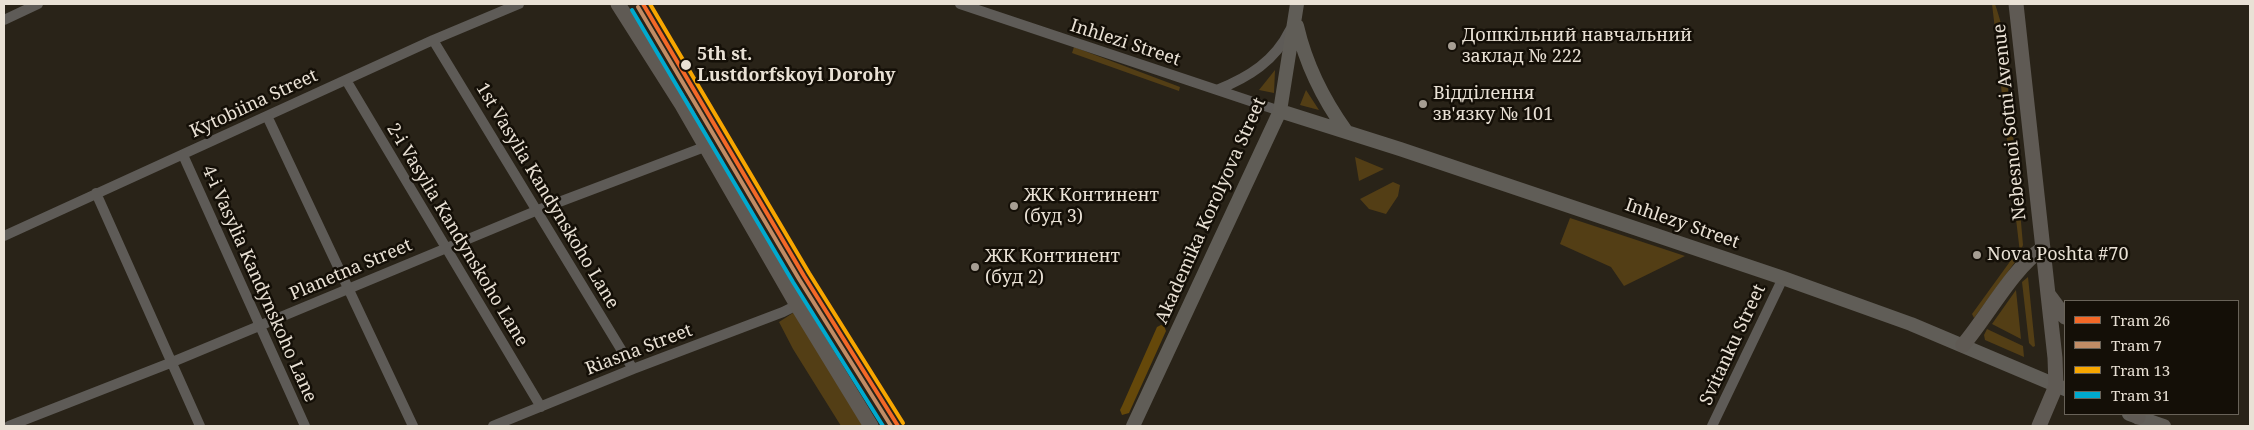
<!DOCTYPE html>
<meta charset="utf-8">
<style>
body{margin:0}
#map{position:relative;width:2254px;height:430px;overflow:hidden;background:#292318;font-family:"Noto Serif",serif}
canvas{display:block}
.frame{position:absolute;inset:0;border:5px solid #e9e1d5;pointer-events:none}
.legend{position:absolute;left:2064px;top:300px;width:175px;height:115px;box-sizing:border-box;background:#140f07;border:1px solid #696359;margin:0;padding:6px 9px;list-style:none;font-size:15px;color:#e9e1d5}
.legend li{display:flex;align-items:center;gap:10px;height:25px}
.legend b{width:25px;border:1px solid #696359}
</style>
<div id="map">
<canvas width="2254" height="430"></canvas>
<div class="frame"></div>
<ul class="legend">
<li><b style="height:6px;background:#f36827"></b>Tram 26</li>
<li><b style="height:6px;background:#c18c65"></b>Tram 7</li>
<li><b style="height:6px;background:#f7a600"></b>Tram 13</li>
<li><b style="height:6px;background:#00a9ce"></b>Tram 31</li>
</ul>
</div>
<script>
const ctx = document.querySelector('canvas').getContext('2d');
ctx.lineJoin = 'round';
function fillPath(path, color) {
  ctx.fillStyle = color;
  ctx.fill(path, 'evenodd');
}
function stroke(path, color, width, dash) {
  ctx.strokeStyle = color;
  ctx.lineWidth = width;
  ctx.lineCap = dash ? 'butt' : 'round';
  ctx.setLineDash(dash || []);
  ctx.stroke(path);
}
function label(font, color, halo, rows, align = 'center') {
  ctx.font = font + ' "Noto Serif",serif';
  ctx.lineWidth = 5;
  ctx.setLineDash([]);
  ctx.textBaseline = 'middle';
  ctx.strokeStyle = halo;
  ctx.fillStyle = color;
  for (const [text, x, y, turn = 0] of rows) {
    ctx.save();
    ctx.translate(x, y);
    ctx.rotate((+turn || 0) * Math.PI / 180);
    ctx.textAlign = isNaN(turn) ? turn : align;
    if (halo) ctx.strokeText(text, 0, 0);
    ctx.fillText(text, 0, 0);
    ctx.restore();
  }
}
fillPath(new Path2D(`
 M1992 4H1995C1999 16 2010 47 1998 55Z
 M1074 47 1180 87 1179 91 1072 53Z
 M1999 68 2006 71 2017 173 2014 176H2011Z
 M1275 70 1274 93 1259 90Z
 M1306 90 1319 110 1300 105Z
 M1355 157 1384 169 1359 181Z
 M1393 182 1400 185 1398 196 1386 214 1369 209 1360 199Z
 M2012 185H2016L2018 187 2023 245 2020 253Z
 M1570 218 1685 256 1624 286 1611 267 1560 244Z
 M2014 256 2015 262 1974 318 1972 314Z
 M2028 277 2035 346 2033 347 2029 343 2022 282Z
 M2016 290 2021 339 1992 324Z
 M796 311 863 426H841L793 349 779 322Z
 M1987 329 2023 346 2024 357 1985 340 1984 335Z`), '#533e15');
fillPath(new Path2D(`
 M1161 325 1164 326 1166 331 1129 413 1122 415 1120 410 1122 406 1157 327Z`), '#65480a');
stroke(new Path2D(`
 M960 4 1280 111
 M4 20 38 4
 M433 40 633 369
 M346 80 541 407
 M1217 90C1249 77 1275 61 1290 30
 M267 116 413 426
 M183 155 305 426
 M96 193 200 426
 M4 236 433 40 519 4
 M9 426 170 363 538 210 707 146
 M493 426 633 369 783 312 797 305
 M1712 426 1783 278`), '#5e5b57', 10);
stroke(new Path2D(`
 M1297 26C1306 65 1323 99 1346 131
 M1280 111 1400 149 1783 278 1911 324 2065 389
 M2129 414 2164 426
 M1133 426 1280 111 1297 4`), '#605d57', 14);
stroke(new Path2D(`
 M618 4 682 105 797 305 871 426
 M2016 4 2055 358 2056 386 2039 426
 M2048 294 2065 317
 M1963 345C1987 317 2013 268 2042 249
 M2134 414 2138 417`), '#5f5a54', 15);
stroke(new Path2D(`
 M643 4 804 276 898 426`), '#f36827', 4);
stroke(new Path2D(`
 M638 7 799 279 891 426`), '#c18c65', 4);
stroke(new Path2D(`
 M650 4 809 273 903 423`), '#f7a600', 4);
stroke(new Path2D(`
 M632 10 793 282 883 426`), '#00a9ce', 4);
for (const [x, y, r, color] of [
 [1452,46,5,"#a69e93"],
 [686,65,6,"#e9e1d5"],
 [1423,104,5,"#a69e93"],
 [1014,206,5,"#a69e93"],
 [1977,255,5,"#a69e93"],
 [975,267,5,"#a69e93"]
]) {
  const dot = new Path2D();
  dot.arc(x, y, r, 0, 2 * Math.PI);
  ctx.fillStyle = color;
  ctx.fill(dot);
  stroke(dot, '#140f07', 2);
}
label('18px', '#e9e1d5', '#140f07', [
 ["Дошкільний навчальний",1462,36],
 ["заклад № 222",1462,57],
 ["Відділення",1433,94],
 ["зв'язку № 101",1433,115],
 ["ЖК Континент",1024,196],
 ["(буд 3)",1024,217],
 ["Nova Poshta #70",1987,255],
 ["ЖК Континент",985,257],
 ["(буд 2)",985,278]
], 'left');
label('18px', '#e9e1d5', '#140f07', [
 ["Inhlezi Street",1125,43,18],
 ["Kytobiina Street",254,104,-25],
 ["Nebesnoi Sotni Avenue",2010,122,-96],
 ["1st Vasylia Kandynskoho Lane",547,196,59],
 ["Akademika Korolyova Street",1211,211,-66],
 ["Inhlezy Street",1682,224,19],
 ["2-i Vasylia Kandynskoho Lane",457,235,59],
 ["Planetna Street",351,270,-23],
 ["4-i Vasylia Kandynskoho Lane",259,284,66],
 ["Svitanku Street",1733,345,-65],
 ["Riasna Street",639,350,-21]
]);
label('bold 18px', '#e9e1d5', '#140f07', [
 ["5th st.",697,55],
 ["Lustdorfskoyi Dorohy",697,76]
], 'left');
</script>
